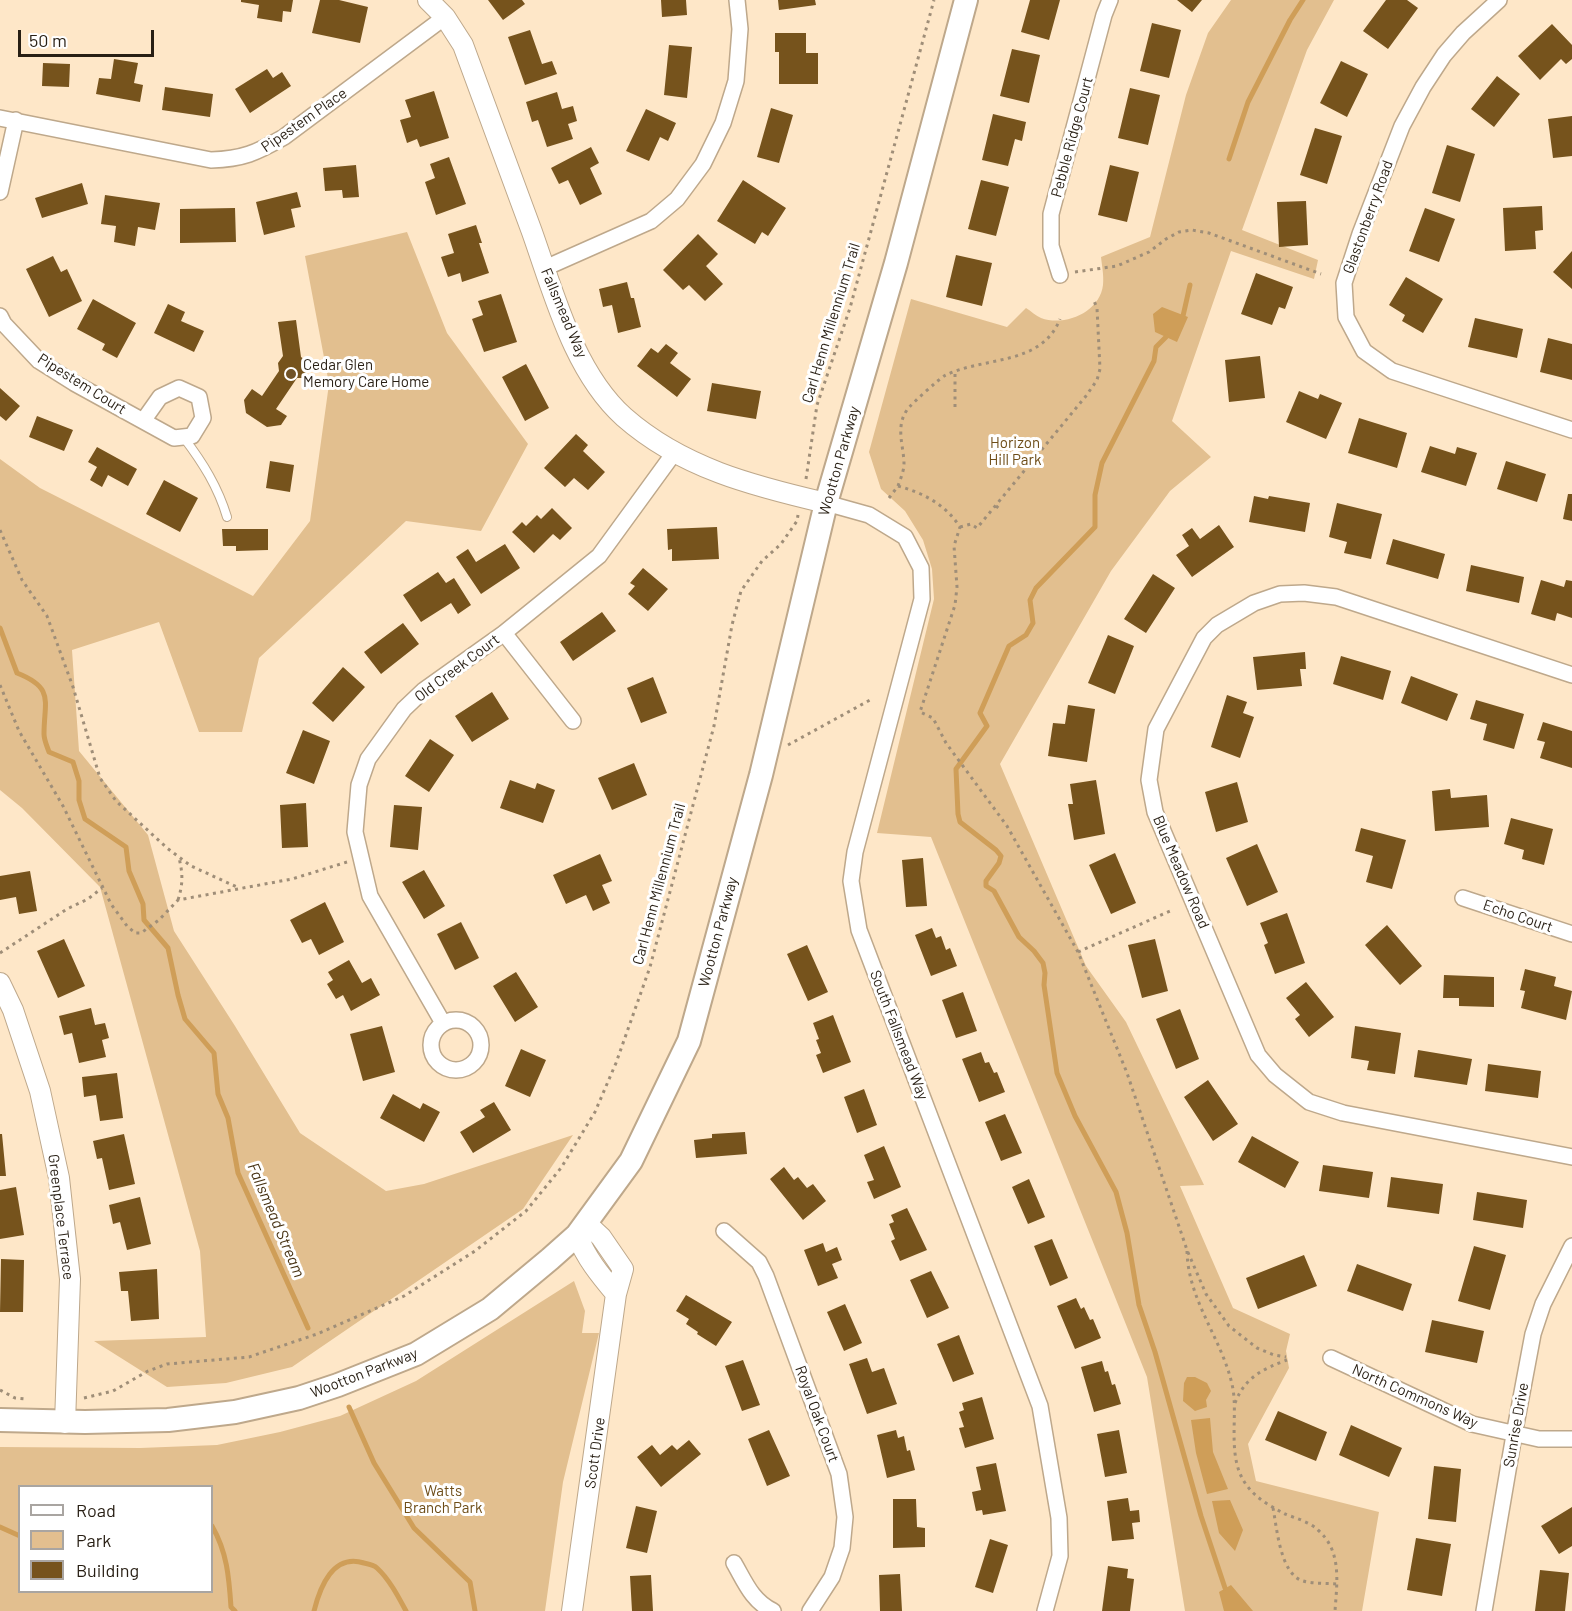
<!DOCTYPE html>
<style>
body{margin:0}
#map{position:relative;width:1572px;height:1611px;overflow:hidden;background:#fee7c8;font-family:Barlow,sans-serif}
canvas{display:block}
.legend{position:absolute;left:18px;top:1485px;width:195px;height:108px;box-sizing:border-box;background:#fff;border:2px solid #a9a5a1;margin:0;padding:8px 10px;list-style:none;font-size:18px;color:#281f14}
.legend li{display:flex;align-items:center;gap:12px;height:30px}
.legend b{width:30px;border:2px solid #a9a5a1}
.scale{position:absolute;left:18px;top:30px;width:136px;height:27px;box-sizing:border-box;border:3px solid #281f14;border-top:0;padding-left:8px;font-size:18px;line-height:21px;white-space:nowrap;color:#281f14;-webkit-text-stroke:4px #fff;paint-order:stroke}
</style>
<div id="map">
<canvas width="1572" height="1611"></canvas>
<ul class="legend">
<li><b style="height:8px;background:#fff"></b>Road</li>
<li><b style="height:16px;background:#e2bf8f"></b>Park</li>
<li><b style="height:16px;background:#76531c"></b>Building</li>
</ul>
<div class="scale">50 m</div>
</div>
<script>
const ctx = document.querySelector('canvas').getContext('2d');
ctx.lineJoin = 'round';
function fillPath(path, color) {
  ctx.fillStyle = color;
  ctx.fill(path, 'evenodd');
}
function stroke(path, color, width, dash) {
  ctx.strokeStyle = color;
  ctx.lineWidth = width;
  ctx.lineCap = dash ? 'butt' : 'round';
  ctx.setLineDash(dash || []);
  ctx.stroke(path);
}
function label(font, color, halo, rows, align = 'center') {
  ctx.font = font + ' Barlow,sans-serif';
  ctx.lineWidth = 6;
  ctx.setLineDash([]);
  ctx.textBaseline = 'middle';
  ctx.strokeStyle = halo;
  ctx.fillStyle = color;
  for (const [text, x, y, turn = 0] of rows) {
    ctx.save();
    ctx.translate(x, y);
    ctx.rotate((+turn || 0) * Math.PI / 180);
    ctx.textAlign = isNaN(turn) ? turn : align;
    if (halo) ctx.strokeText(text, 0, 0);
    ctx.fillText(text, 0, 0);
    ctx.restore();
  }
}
fillPath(new Path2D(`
 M1231 0H1334L1307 50 1242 230 1318 260 1314 279 1231 251 1172 421 1211 457 1170 491 1111 571 1000 764 1086 966 1126 1022 1204 1185 1180 1186 1233 1308 1290 1334 1286 1351 1289 1368 1248 1444 1256 1481 1379 1512 1362 1611H1185L1147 1377 931 837 877 833 934 599 932 569 923 540 905 511 881 489 869 452 911 299 1007 327 1026 308C1031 311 1036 316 1041 318 1065 327 1100 312 1103 285 1104 276 1102 266 1101 257L1150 237 1186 95 1208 33Z
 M407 232 447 333 528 444 481 531 406 521 259 658 242 732H199L159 622 72 650 79 751 148 835 174 931 235 1026 300 1133 386 1191 424 1184 573 1135 523 1209 292 1367 226 1383 167 1387 94 1341 206 1337 200 1251 100 887 22 808 0 790V459L40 488 253 596 310 521 329 384 305 256Z
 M574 1281 585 1311 582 1333H599L563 1482 545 1611H0V1447L140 1448 217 1445 280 1432 340 1416 416 1381ZM20 1486H212V1592H20Z`), '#e2bf8f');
fillPath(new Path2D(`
 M1162 307 1188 317 1177 342 1155 332 1153 314Z
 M1187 1377H1195L1207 1383 1211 1391 1206 1400 1207 1407 1195 1411 1183 1401 1184 1383Z
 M1210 1418 1213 1452 1228 1489 1207 1494 1196 1453 1191 1420Z
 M1230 1500 1243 1530 1235 1551 1219 1533 1212 1501Z
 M1231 1585 1253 1611H1224L1219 1592Z`), '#cf9e58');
stroke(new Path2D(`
 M1229 159 1248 102 1290 20 1303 0
 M1183 316 1190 285
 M1166 337 1156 347 1154 361 1102 463 1095 495V527L1036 588 1030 600 1033 623 1026 635 1009 646 980 713 987 726 956 769 958 814 960 822 996 850 1001 856 999 863 986 881V886L994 891 1019 937 1034 951 1043 963 1045 973 1044 985 1057 1073 1075 1116 1116 1192 1127 1233 1139 1305 1155 1352 1201 1516 1225 1588
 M0 628 17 673C55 688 44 701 44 734 44 740 47 746 49 752L73 762 79 781V800L85 819 126 847 129 871 143 904 144 920 168 948 178 995 185 1019 214 1053 218 1094 228 1118 238 1173 308 1328
 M349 1407 374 1463 414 1528 470 1582 475 1611
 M212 1526C227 1552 229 1577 231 1607L235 1611
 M0 1527 20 1536
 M314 1611C320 1587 333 1553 364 1563 369 1564 374 1565 377 1568 389 1579 398 1596 406 1611`), '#cf9e58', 5);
fillPath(new Path2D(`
 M241 0H293L291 12 283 11 282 22 257 18 259 5 241 2Z
 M320 0H339L368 7 360 43 312 33Z
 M488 0H522L525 4 503 20Z
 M661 0H686L687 15 662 17Z
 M778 0H815L816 5 779 10Z
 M1030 0H1060L1049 40 1021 32Z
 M1177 0H1202L1192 12Z
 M1386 0H1407L1418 8 1388 49 1363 31Z
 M1152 23 1181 30 1169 78 1140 71Z
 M1552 24 1572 45V59L1566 64 1561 59 1540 80 1518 56Z
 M530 30 542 64 552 61 557 74 525 85 508 37Z
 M775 33H806V53H818V84H779V52H775Z
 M669 45 692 47 687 98 664 95Z
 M1012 49 1040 55 1029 103 1000 96Z
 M114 59 138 63 134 83 143 85 140 102 96 94 99 78 111 79Z
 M1341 61 1368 74 1347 117 1320 103Z
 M43 63 70 64 69 87 42 86Z
 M267 69 273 78 282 72 291 86 250 113 235 89Z
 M1497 76 1520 94 1494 127 1471 109Z
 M165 87 213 94 210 117 162 110Z
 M1130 88 1160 95 1148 145 1118 138Z
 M434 91 449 138 420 147 417 139 407 143 400 120 411 117 405 100Z
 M557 92 562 109 573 106 577 121 568 124 573 139 547 147 538 120 532 122 526 102Z
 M771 108 793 115 779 163 757 157Z
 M646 109 676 123 668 141 660 137 649 161 626 151Z
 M993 114 1026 122 1022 141 1015 139 1008 166 982 160Z
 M1572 116V156L1553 158 1548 119Z
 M1315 128 1342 136 1327 184 1300 175Z
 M1447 145 1475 154 1460 202 1432 193Z
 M591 147 599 163 590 168 602 194 580 205 568 180 559 184 551 168Z
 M449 157 466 204 436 215 425 182 435 178 430 164Z
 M356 165 359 197 343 198 342 190 325 191 323 168Z
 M1110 165 1139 172 1127 222 1098 215Z
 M743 180 786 208 768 236 762 232 755 244 717 221Z
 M981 180 1009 187 996 236 968 229Z
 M82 183 88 204 42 218 35 198Z
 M297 192 301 207 291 209 295 227 264 235 256 202Z
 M105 195 160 203 155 230 138 227 135 246 114 242 116 226 101 224Z
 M1306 201 1308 245 1279 247 1277 202Z
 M1542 206 1543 230 1535 231 1536 249 1505 251 1503 208Z
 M235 208 236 242 180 243V209Z
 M1425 208 1455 219 1439 262 1409 251Z
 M476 225 482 243H479L489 273 462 282 460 273 448 277 441 257 454 253 448 234Z
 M698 234 718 254 706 266 723 284 705 301 689 285 683 290 663 270Z
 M1572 251V289L1553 272Z
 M956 255 992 263 982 306 946 297Z
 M53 256 61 272 67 269 82 301 49 317 26 269Z
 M1256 273 1293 287 1285 309 1279 307 1272 325 1241 314Z
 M1406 277 1443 299 1423 333 1402 321 1405 315 1389 305Z
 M627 282 631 298H634L641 327 618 333 612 305 603 307 599 289Z
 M501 294 517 342 484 352 472 319 483 315 478 301Z
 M93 299 136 323 117 358 102 350 105 344 77 329Z
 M168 304 185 312 181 321 204 331 194 352 154 333Z
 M1475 318 1523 329 1517 358 1468 347Z
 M296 320 301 357 311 364 302 378H297L276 409 287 416 281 425 267 427 246 413 244 400 252 389 262 396 279 371 278 363 283 356 278 322Z
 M1548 338 1572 344V380L1540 372Z
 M666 344 678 353 670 363 691 379 677 397 637 366 651 348 658 353Z
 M1260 356 1265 398 1229 402 1225 360Z
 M526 364 549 408 525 421 502 377Z
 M712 383 761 391 756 419 707 411Z
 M0 388 20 406 6 421 0 416Z
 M1299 391 1318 399 1320 394 1342 403 1326 439 1286 422Z
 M37 416 73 430 64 451 29 437Z
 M1359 418 1407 433 1397 468 1348 453Z
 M576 434 588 445 583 451 605 472 588 490 574 478 565 487 544 468Z
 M1430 446 1455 454 1457 447 1477 453 1466 486 1421 472Z
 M97 447 137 469 128 486 108 475 102 487 90 480 97 467 88 462Z
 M270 461 294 465 290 492 266 488Z
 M1506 461 1546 474 1537 502 1497 489Z
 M164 480 198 498 180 532 146 514Z
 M1568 494H1572V521L1563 519Z
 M1254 496 1268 499 1269 496 1310 503 1305 532 1249 522Z
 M1337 503 1382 514 1371 559 1344 553 1347 542 1329 537Z
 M552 508 572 528 560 540 553 534 534 553 512 532 522 522 526 526 537 515 541 519Z
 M1219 525 1234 547 1192 577 1176 555 1189 546 1182 535 1192 528 1200 539Z
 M717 527 719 559 672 561V549L668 550 667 529Z
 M222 529H268V550L236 551V546H223Z
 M1393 539 1445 554 1438 579 1386 564Z
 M505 544 520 568 481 594 456 557 468 549 476 562Z
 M1471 565 1524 577 1519 603 1466 591Z
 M643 568 668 589 648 611 628 594 635 586 630 583Z
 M438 572 446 583 454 578 471 605 458 614 451 603 421 622 403 595Z
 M1153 574 1175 588 1146 633 1124 619Z
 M1541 580 1564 587 1566 580 1572 581V618L1557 613 1555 621 1531 614Z
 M602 612 616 631 573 661 560 642Z
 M403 623 419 644 381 674 364 652Z
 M1108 635 1134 646 1115 694 1088 683Z
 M1305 652 1306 669H1300L1302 686 1257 690 1253 657Z
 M1341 656 1391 671 1383 700 1333 684Z
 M343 667 365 687 333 722 312 703Z
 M1411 676 1458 694 1447 721 1401 703Z
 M653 677 667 713 641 723 627 688Z
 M492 692 509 719 472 742 455 716Z
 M1227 695 1247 702 1243 713 1254 717 1240 758 1211 747Z
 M1476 700 1524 714 1514 749 1483 740 1487 724 1470 719Z
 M1068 705 1095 709 1087 762 1048 756 1053 723 1065 724Z
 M1543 722 1572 731V768L1540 758 1545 742 1537 740Z
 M303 730 330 741 314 784 286 773Z
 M430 739 454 755 429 792 405 776Z
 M634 763 647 795 612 810 598 778Z
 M510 780 535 789 537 783 555 790 543 823 500 808Z
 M1096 780 1105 834 1074 840 1068 804H1073L1070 784Z
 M1237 782 1248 822 1216 832 1205 792Z
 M1450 789 1451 798 1487 795 1489 827 1435 831 1432 791Z
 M306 803 308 847 282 848 280 805Z
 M394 805 422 807 418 850 390 847Z
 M1511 818 1553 829 1544 865 1522 859 1524 850 1504 844Z
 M1361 828 1406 840 1392 889 1366 882 1373 856 1355 851Z
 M1257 844 1278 892 1247 906 1226 858Z
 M1115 853 1136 903 1111 914 1089 865Z
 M600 854 612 881 602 885 610 903 593 911 586 895 566 904 553 875Z
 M923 858 927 906 906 907 902 860Z
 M424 870 445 906 424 919 402 882Z
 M30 871 37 911 19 914 16 897 0 900V876Z
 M325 902 344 942 319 955 311 939 302 943 290 920Z
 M1287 913 1305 963 1275 974 1264 945 1268 943 1260 923Z
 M461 922 479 958 455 970 437 934Z
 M1387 925 1422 966 1400 985 1365 945Z
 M932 928 936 938 941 936 946 950 950 948 957 966 931 976 915 935Z
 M64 939 85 986 58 998 37 951Z
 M1155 939 1168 991 1142 998 1128 945Z
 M807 945 828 992 808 1001 787 954Z
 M349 960 362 983 371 978 380 995 351 1011 343 995 336 999 327 984 333 980 328 972Z
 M1525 969 1556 977 1554 986 1572 991 1566 1020 1521 1008 1525 991 1520 990Z
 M516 972 538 1007 515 1022 493 986Z
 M1444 975 1494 977V1007L1459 1006V998H1443Z
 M1306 982 1334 1017 1309 1037 1295 1019 1300 1015 1286 998Z
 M963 992 977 1031 956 1038 942 1000Z
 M91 1008 95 1025 105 1023 109 1038 102 1040 106 1057 79 1063 72 1033 64 1035 59 1016Z
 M1180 1009 1199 1059 1176 1069 1156 1019Z
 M833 1015 851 1062 823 1073 816 1055 821 1053 816 1040 819 1039 813 1023Z
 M382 1026 395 1072 363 1081 350 1034Z
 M1355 1026 1401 1033 1395 1074 1367 1070 1369 1061 1351 1058Z
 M521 1049 546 1060 530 1097 505 1086Z
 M1418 1050 1472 1059 1467 1085 1414 1077Z
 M981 1052 985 1063 989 1062 994 1073 997 1072 1005 1092 979 1102 962 1059Z
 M1488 1064 1541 1071 1538 1098 1485 1091Z
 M117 1073 123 1118 100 1121 96 1095 84 1097 82 1077Z
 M1208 1080 1238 1124 1213 1141 1184 1097Z
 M864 1089 877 1125 857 1133 844 1097Z
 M393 1094 420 1109 423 1103 440 1112 424 1142 380 1118Z
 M494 1102 511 1130 473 1153 460 1132 485 1117 480 1110Z
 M1005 1114 1022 1153 1001 1161 985 1122Z
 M745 1132 747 1154 696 1158 694 1140 712 1138V1134Z
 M0 1134H2L6 1176H0Z
 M124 1134 135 1184 109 1190 102 1158 97 1159 93 1141Z
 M1252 1136 1299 1162 1285 1188 1238 1162Z
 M884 1146 901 1187 874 1199 867 1182 874 1180 864 1155Z
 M1323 1165 1373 1172 1369 1198 1319 1191Z
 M784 1167 794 1180 798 1177 807 1188 813 1184 826 1201 803 1220 770 1179Z
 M1391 1177 1443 1184 1439 1214 1387 1207Z
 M1029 1179 1045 1217 1028 1224 1012 1187Z
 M16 1187 24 1235 0 1239V1190Z
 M1477 1192 1527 1200 1523 1228 1473 1220Z
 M140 1197 151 1244 127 1250 120 1222 113 1224 109 1205Z
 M907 1208 927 1250 900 1261 891 1241 895 1239 889 1224 894 1222 891 1215Z
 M1052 1239 1068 1278 1050 1286 1034 1246Z
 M823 1243 826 1252 837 1247 842 1260 832 1264 838 1278 818 1286 804 1250Z
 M1474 1246 1506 1255 1490 1310 1458 1301Z
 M1304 1255 1317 1286 1258 1309 1246 1278Z
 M1 1259 24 1260 23 1312H0Z
 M1357 1264 1412 1284 1403 1311 1347 1291Z
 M157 1269 159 1319 131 1321 128 1291H121L119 1272Z
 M931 1271 949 1308 927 1318 910 1280Z
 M686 1295 732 1322 716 1346 697 1334 698 1332 686 1324 689 1319 676 1311Z
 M1076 1298 1081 1309 1084 1307 1090 1320 1093 1319 1101 1338 1075 1349 1057 1306Z
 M845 1304 862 1343 844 1351 827 1312Z
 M1432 1320 1484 1331 1477 1363 1425 1352Z
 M959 1335 974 1374 953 1382 937 1344Z
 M867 1358 872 1372 884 1368 897 1404 867 1414 849 1364Z
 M743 1360 760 1405 742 1411 725 1366Z
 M1102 1361 1105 1372 1108 1371 1112 1385 1115 1384 1121 1404 1094 1412 1081 1367Z
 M982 1397 994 1439 965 1448 959 1428 964 1427 959 1412 964 1410 962 1403Z
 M1278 1411 1327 1432 1316 1461 1265 1440Z
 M1351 1425 1402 1448 1389 1477 1339 1455Z
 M769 1430 790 1476 767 1486 748 1439Z
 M896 1430 898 1438 904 1436 907 1451 910 1450 915 1470 887 1478 877 1435Z
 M1119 1430 1127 1473 1105 1477 1097 1434Z
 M689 1440 701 1454 661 1487 637 1457 652 1445 660 1455 672 1445 677 1450Z
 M996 1463 1006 1511 983 1515 982 1510 976 1511 972 1492 981 1490 976 1467Z
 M1434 1466 1461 1469 1456 1522 1428 1519Z
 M1128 1498 1130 1511 1139 1510 1140 1522 1132 1523 1134 1539 1112 1541 1107 1501Z
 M893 1499H916L917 1527 925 1528V1547L893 1548Z
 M636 1506 657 1511 647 1553 626 1548Z
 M1572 1507V1546L1559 1554 1541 1526Z
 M1416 1538 1451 1544 1442 1596 1407 1590Z
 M990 1539 1008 1545 993 1593 975 1587Z
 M1108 1566 1128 1569 1127 1578 1134 1579 1130 1611H1102Z
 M1540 1570 1569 1573 1565 1611H1535Z
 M900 1574 902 1611H880L879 1575Z
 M651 1575 653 1611H632L630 1576Z`), '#76531c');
const service = new Path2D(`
 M184 438C203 463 218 487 227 517`);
const minor = new Path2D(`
 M1499 0 1463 33 1444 55 1423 87 1402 126 1360 234 1344 283 1346 317 1364 351 1392 371 1572 430
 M0 118 211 160C243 159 256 153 284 137L445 17
 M0 192 16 120
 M545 268 651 221 677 199 703 164 723 123 736 81 740 29 737 0
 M1060 275 1051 246V214L1104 15 1110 0
 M0 316 4 324 39 361 74 383 174 438 192 436 203 418 199 397 179 388 160 397 143 421
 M826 503 869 515 905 537 921 568 922 599 855 852 851 881 859 930 1040 1406 1059 1518 1060 1556 1045 1611
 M504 633 573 721
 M1572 675 1336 597 1304 593 1280 594 1254 603 1217 625 1204 638 1156 729 1149 780 1155 812 1258 1055 1275 1075 1309 1102 1343 1113 1572 1157
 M1463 898 1572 934
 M431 1045a25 25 0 1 1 50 0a25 25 0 1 1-50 0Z
 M443 1023 370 896 355 832 359 785 368 759 404 709 424 690 504 633 599 556 674 453
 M724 1231 759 1262 766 1276 839 1474 845 1517 842 1548 832 1577 810 1611
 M1331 1358 1472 1424 1539 1439H1572
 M734 1563C745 1582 752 1601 773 1611
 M1484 1611 1514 1435 1533 1334 1543 1304 1572 1246`);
const tertiary = new Path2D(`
 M428 0 445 17 463 45C486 107 509 170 532 232 554 294 574 372 624 417 682 468 753 486 826 503
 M0 983 13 1010 40 1091 59 1178 70 1279 65 1423
 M577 1235C586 1258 600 1275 616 1294
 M572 1611 616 1294 623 1269 601 1237 586 1223`);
const secondary = new Path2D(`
 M0 1420 85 1422 168 1420 235 1412 299 1398 338 1385 416 1354 490 1309 550 1259 577 1235 631 1161 689 1041 761 775 826 503 896 263 966 0`);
stroke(service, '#bea88b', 10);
stroke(minor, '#bea88b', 18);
stroke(tertiary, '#bea88b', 22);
stroke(secondary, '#bea88b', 26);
stroke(new Path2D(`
 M1075 272 1117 266 1149 252 1166 239 1179 232 1192 230 1209 233 1321 274
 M955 407V372
 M806 479 817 405 850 308 934 0
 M898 486C900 480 904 471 904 464 904 447 895 427 907 410 911 404 938 380 944 376 982 356 1041 367 1060 319
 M889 498 898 486C923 493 945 504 960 527L954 546 957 587 955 605 920 712 933 718 946 743 1007 826 1078 952 1127 1073 1187 1250 1206 1294 1229 1326 1257 1348 1274 1355 1286 1357
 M996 506 1001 510
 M960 527 971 524 977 528 1086 396 1097 380 1100 369 1097 308 1094 301
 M0 530 22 580 47 616 73 687 100 778 116 801 167 848 191 866 239 888
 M0 685 19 731 63 806 111 904 127 926 135 933H141L159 920 178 900 292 879 347 862
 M788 745 870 700
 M178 900C183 884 183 874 179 858
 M1078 952 1170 911
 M0 953 67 909 88 899 102 888
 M1187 1251C1188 1302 1224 1341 1233 1389 1238 1420 1226 1460 1248 1487 1257 1499 1272 1507 1285 1514 1295 1518 1310 1522 1318 1530 1342 1551 1337 1582 1335 1611
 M0 1390 15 1398 26 1399
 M84 1398 113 1391 148 1371 167 1364 249 1357 317 1334 404 1296 475 1251 526 1211 561 1168 595 1112 616 1063 650 967 714 726 732 625 741 591 762 561 781 544 797 521 798 515
 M1235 1403C1245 1377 1263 1369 1287 1360
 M1273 1508C1277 1528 1280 1574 1303 1581 1313 1584 1326 1583 1337 1584`), '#9f8e78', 3, [3, 4.5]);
stroke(service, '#fff', 8);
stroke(minor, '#fff', 15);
stroke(tertiary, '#fff', 20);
stroke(secondary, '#fff', 22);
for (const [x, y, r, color] of [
 [291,374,6,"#705226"]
]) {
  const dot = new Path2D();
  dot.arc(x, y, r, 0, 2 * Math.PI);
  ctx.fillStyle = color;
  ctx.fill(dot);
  stroke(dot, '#fff', 2);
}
label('15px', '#281f14', '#fff', [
 ["Pipestem Place",304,120,-35],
 ["Pebble Ridge Court",1072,137,-75],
 ["Glastonberry Road",1368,217,-70],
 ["Fallsmead Way",564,313,67],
 ["Carl Henn Millennium Trail",831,323,-73],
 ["Pipestem Court",82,384,32],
 ["Wootton Parkway",839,461,-74],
 ["Old Creek Court",457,668,-37],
 ["Blue Meadow Road",1181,872,67],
 ["Carl Henn Millennium Trail",659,884,-75],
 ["Echo Court",1518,916,19],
 ["Wootton Parkway",718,932,-75],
 ["South Fallsmead Way",899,1035,69],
 ["Greenplace Terrace",61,1217,83],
 ["Wootton Parkway",364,1373,-21],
 ["North Commons Way",1415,1396,24],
 ["Royal Oak Court",817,1414,70],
 ["Sunrise Drive",1516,1425,-80],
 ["Scott Drive",595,1453,-82]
]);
label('15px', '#281f14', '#fff', [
 ["Cedar Glen",303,365],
 ["Memory Care Home",303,382]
], 'left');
label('15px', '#6e4d18', '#fff', [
 ["Horizon",1015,443],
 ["Hill Park",1015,460],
 ["Watts",443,1491],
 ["Branch Park",443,1508]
]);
label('italic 16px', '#463112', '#fff', [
 ["Fallsmead Stream",276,1220,67]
]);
</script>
